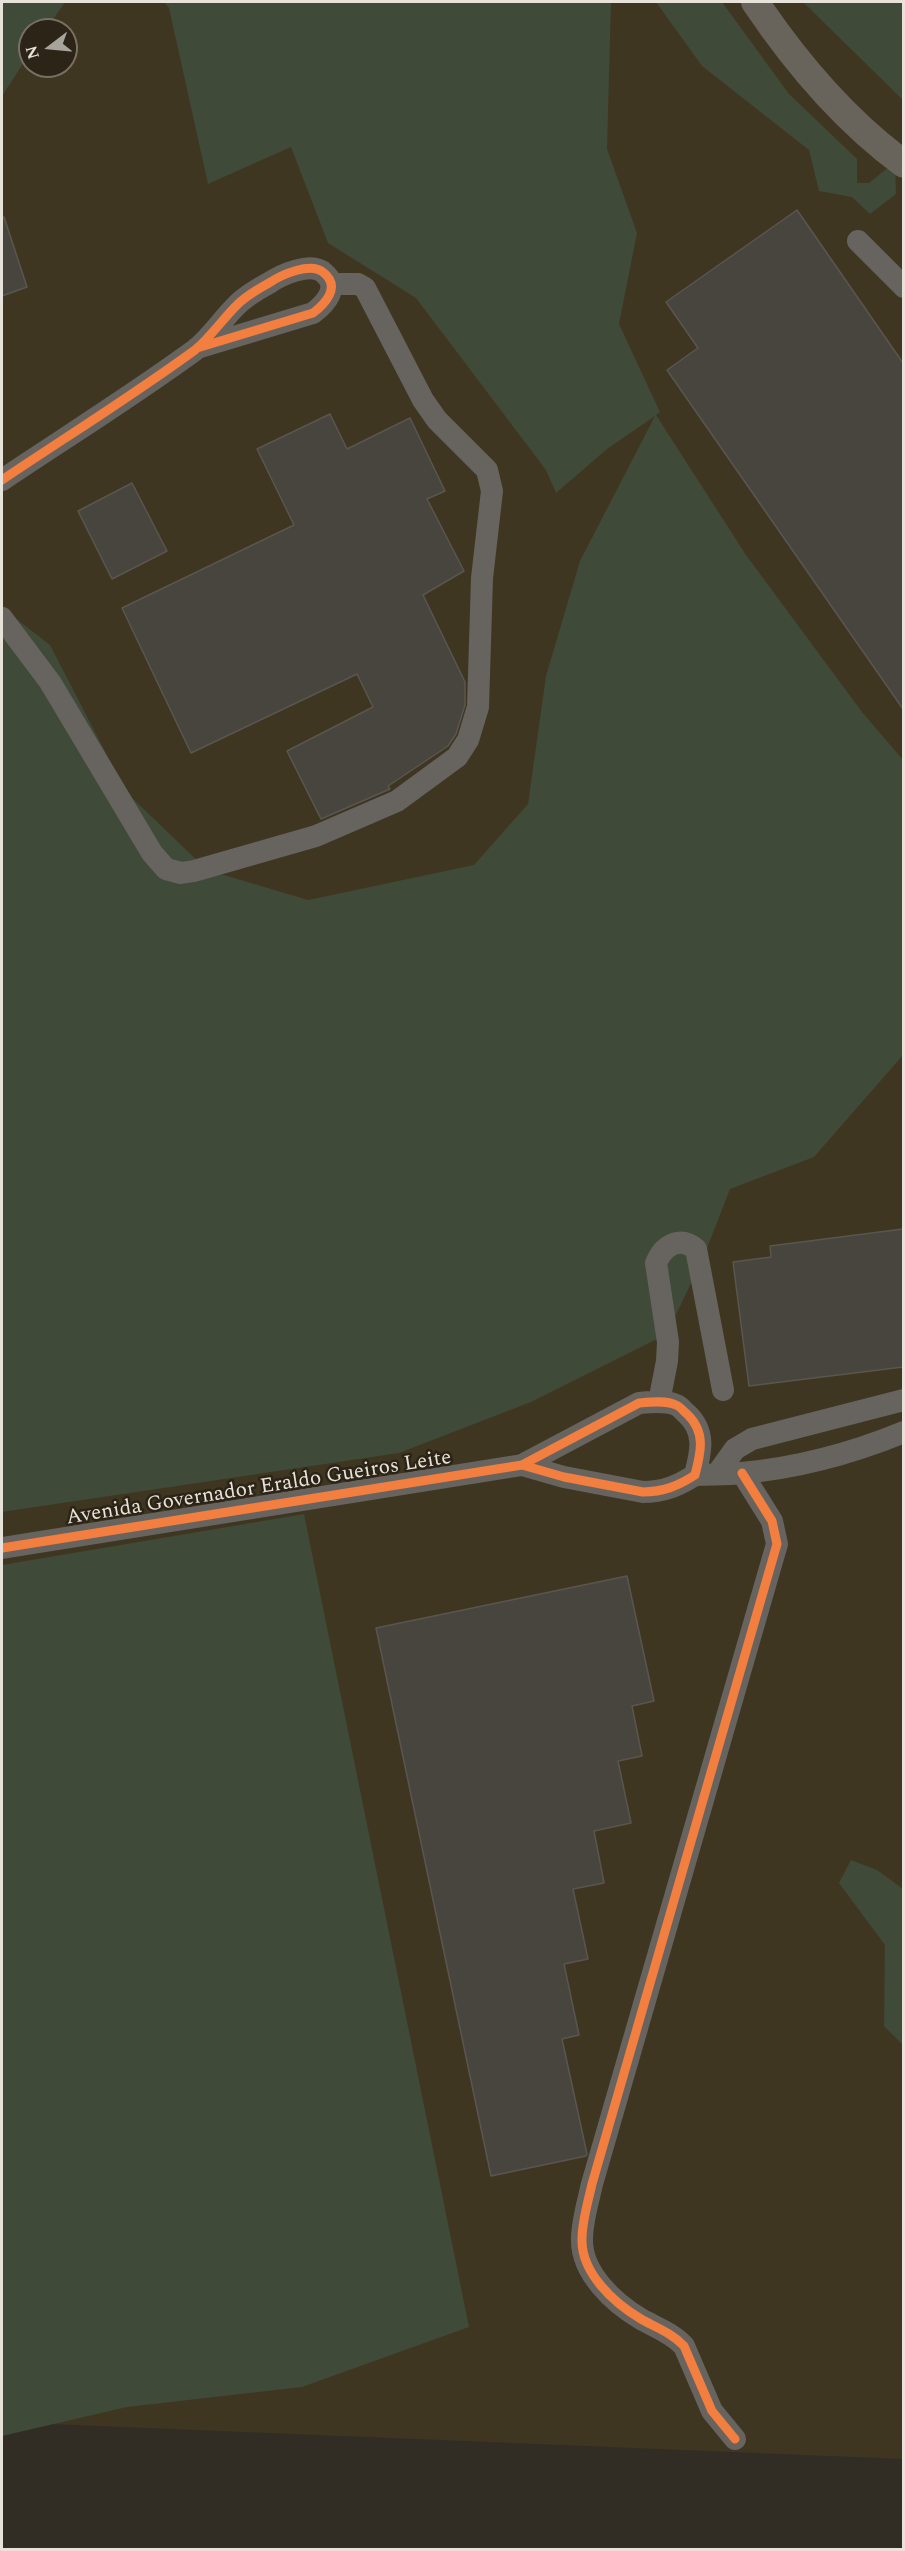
<!DOCTYPE html>
<style>
body{margin:0}
#map{position:relative;width:905px;height:2551px;overflow:hidden;background:#312d25;font-family:Spectral,serif}
canvas{display:block}
.frame{position:absolute;inset:0;border:3px solid #e8e3da;pointer-events:none}
.north{position:absolute;left:18px;top:18px;width:60px;height:60px;box-sizing:border-box;background:#2c2416;border:2px solid #777064;border-radius:50%;rotate:254deg;font-size:16px;font-weight:700;line-height:24px;text-align:center;color:#e8e3da}
.north::after{content:'';display:block;margin:auto;width:21px;height:27px;background:#a8a39b;clip-path:polygon(50% 0,100% 100%,50% 72%,0 100%)}
</style>
<div id="map">
<canvas width="905" height="2551"></canvas>
<div class="frame"></div>
<div class="north">N</div>
</div>
<script>
const ctx = document.querySelector('canvas').getContext('2d');
ctx.lineJoin = 'round';
function fillPath(path, color) {
  ctx.fillStyle = color;
  ctx.fill(path, 'evenodd');
}
function stroke(path, color, width, dash) {
  ctx.strokeStyle = color;
  ctx.lineWidth = width;
  ctx.lineCap = dash ? 'butt' : 'round';
  ctx.setLineDash(dash || []);
  ctx.stroke(path);
}
function label(font, color, halo, rows, align = 'center') {
  ctx.font = font + ' Spectral,serif';
  ctx.lineWidth = 5;
  ctx.setLineDash([]);
  ctx.textBaseline = 'middle';
  ctx.strokeStyle = halo;
  ctx.fillStyle = color;
  for (const [text, x, y, turn = 0] of rows) {
    ctx.save();
    ctx.translate(x, y);
    ctx.rotate((+turn || 0) * Math.PI / 180);
    ctx.textAlign = isNaN(turn) ? turn : align;
    if (halo) ctx.strokeText(text, 0, 0);
    ctx.fillText(text, 0, 0);
    ctx.restore();
  }
}
fillPath(new Path2D(`
 M2 2H903V2459L2 2422ZM30 30H66V66H30Z`), '#3f3622');
fillPath(new Path2D(`
 M2 2H65L46 30H30V53L2 96Z
 M164 2H611L607 149 637 233 619 324 660 412 656 415 746 555 862 712 903 760V1055L814 1157 730 1189 706 1251 667 1334 531 1402 399 1453 2 1512V608L50 645 126 792 207 870 308 900 474 865 528 804 546 676 580 561 655 416 607 449 556 493 546 470 416 298 328 243 291 147 208 184 169 8Z
 M656 2H722L789 94 857 159V183H869L895 162 896 194 870 214 852 197 819 191 809 150 702 66Z
 M803 2H903V100Z
 M304 1514 469 2327 302 2387 127 2407 2 2436V1565Z
 M851 1860 877 1870 903 1889V2045L884 2026 885 1945 839 1883Z`), '#3f4a38');
const building = new Path2D(`
 M797 210 903 363V709L667 370 698 348 666 302Z
 M4 217 27 287 2 296V218Z
 M330 414 347 449 410 418 445 491 427 499 464 571 423 595 465 682V705L456 734 448 746 388 786 390 789 321 819 287 751 373 707 357 674 191 753 122 608 294 525 257 449Z
 M132 483 167 551 112 579 78 511Z
 M903 1229V1367L749 1386 733 1262 771 1257 770 1246Z
 M627 1576 654 1701 632 1706 642 1756 618 1761 631 1823 594 1831 604 1883 573 1889 588 1959 564 1964 579 2035 562 2039 587 2154 586 2156 491 2176 376 1628Z`);
fillPath(building, '#48443e');
stroke(building, '#5a564f', 1.5);
stroke(new Path2D(`
 M858 241 904 287
 M2 480C66 437 132 396 195 350 210 338 222 320 235 307 244 297 258 289 269 283 281 275 311 261 324 273 341 287 325 304 313 313L197 348
 M2 618 50 682 152 853 166 869 181 873 194 871 316 836 397 801 457 757 468 740 478 707 482 578 492 491 487 470 437 420 423 400 365 288 358 284H331
 M659 1402 667 1361 668 1342 656 1263C663 1246 679 1235 696 1249L723 1390
 M717 1474 735 1449 752 1439 904 1400
 M695 1475C710 1474 726 1475 742 1473 796 1468 853 1453 904 1432
 M2 1548 522 1465 639 1403C650 1402 666 1400 676 1405 680 1406 684 1412 687 1414 706 1432 701 1452 695 1475 678 1486 663 1492 643 1492L564 1477 522 1465
 M735 2439 712 2411 684 2346C672 2333 655 2327 641 2319 614 2303 581 2273 582 2239 582 2221 588 2202 592 2184L777 1544 772 1521 742 1473`), '#67645f', 22);
stroke(new Path2D(`
 M755 2C796 63 844 120 904 164`), '#68645c', 28);
stroke(new Path2D(`
 M2 480C66 437 132 396 195 350 210 338 222 320 235 307 244 297 258 289 269 283 281 275 311 261 324 273 341 287 325 304 313 313L197 348
 M2 1548 522 1465 639 1403C650 1402 666 1400 676 1405 680 1406 684 1412 687 1414 706 1432 701 1452 695 1475 678 1486 663 1492 643 1492L564 1477 522 1465
 M735 2439 712 2411 684 2346C672 2333 655 2327 641 2319 614 2303 581 2273 582 2239 582 2221 588 2202 592 2184L777 1544 772 1521 742 1473`), '#f27e40', 9);
label('21px', '#e8e3da', '#2c2416', [
 ["Avenida Governador Eraldo Gueiros Leite",259,1489,-9]
]);
</script>
